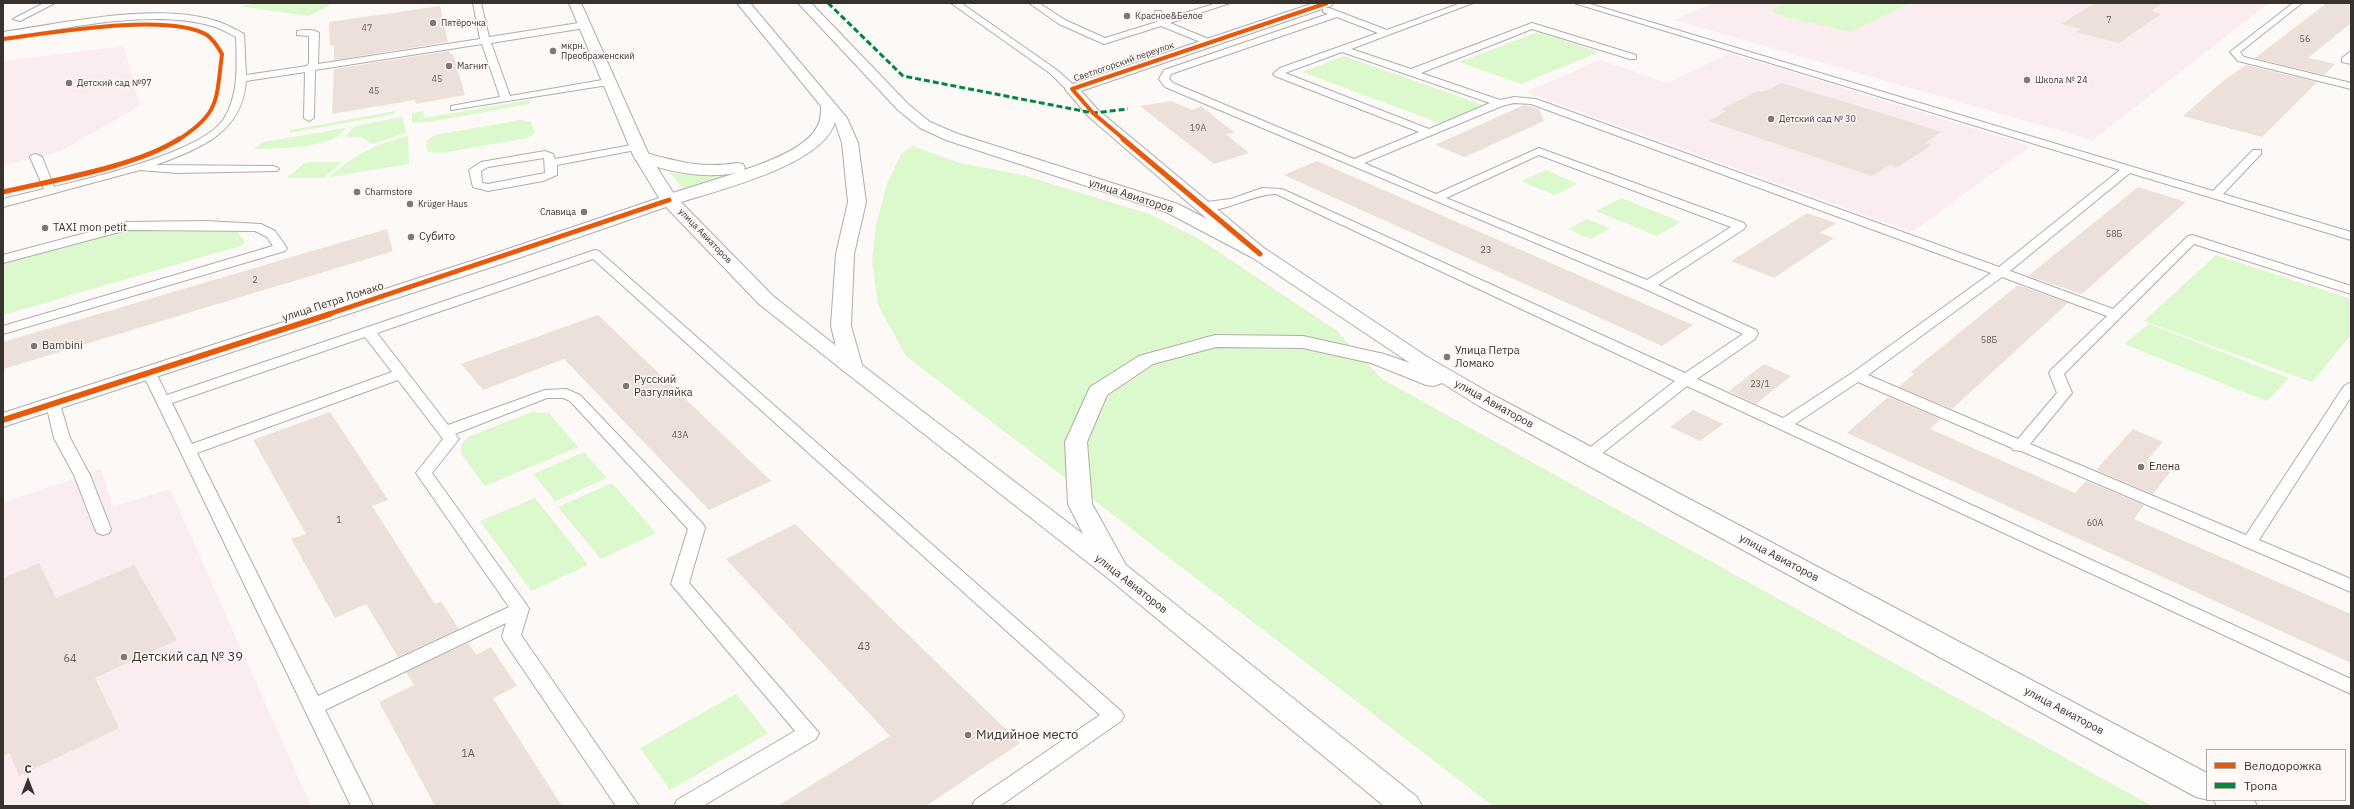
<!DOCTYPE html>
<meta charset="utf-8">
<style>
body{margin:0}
#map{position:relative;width:2354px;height:809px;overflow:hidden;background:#fdf9f7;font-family:"IBM Plex Sans",sans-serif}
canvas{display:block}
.frame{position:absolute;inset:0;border:4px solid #38322f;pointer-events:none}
.legend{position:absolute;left:2206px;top:749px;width:140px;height:52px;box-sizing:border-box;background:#fff8f5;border:1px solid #afa9a6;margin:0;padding:5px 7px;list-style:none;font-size:12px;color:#38322f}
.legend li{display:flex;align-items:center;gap:8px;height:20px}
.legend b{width:20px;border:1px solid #afa9a6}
.north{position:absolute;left:8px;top:761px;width:40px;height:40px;-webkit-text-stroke:3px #fff8f5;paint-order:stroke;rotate:0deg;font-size:11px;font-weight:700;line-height:16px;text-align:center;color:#38322f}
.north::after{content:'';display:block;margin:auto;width:14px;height:18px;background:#38322f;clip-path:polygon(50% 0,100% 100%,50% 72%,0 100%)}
</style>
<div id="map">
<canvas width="2354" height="809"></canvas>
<div class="frame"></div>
<ul class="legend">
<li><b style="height:5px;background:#e8590c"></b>Велодорожка</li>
<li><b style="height:5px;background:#00873e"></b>Тропа</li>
</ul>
<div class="north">С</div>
</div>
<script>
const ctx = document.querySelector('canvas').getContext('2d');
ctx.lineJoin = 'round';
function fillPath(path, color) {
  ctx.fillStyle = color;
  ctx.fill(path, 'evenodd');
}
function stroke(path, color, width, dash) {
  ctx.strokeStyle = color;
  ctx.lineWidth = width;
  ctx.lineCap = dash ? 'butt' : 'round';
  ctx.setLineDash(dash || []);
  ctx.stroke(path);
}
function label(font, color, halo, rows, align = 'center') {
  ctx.font = font + ' "IBM Plex Sans",sans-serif';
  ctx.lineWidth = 3;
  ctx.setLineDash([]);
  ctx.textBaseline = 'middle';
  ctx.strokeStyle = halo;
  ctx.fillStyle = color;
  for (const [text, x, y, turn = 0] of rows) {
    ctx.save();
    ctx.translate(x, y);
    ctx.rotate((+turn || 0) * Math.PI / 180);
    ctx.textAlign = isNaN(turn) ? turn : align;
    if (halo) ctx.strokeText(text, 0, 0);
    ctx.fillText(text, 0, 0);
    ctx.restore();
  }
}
fillPath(new Path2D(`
 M1714 3H2269L2093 140 1674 20Z
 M124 46 140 106 59 152 3 165V61Z
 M1730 53 2030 146 1912 232 1526 92 1600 60 1668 83Z
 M101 469 113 507 170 489 311 806H3V503Z`), '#faedef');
fillPath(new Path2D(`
 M259 3H333L308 16 240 6Z
 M1786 3H1910L1850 32 1776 14 1772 10Z
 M1538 32 1599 52 1521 84 1459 62Z
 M1344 56 1483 105 1442 124 1302 72Z
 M529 100 530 104 422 123 412 122V113L423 111 424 118Z
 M395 111V114L290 133V130Z
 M402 117 406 133 372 144 361 137H345L355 126Z
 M520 120 531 122 535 133 527 138 441 153 428 152 426 141 435 135Z
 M345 128C340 148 271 149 254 149L263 142Z
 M408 136 409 164 329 177C353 155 378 143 408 136Z
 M912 146 960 163 1023 175 1149 214 1198 238 1336 330 1382 379 2152 806H1493L906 356 878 305 872 261 876 225 887 184 901 154Z
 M306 162H342L324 178H287Z
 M751 169 683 189 669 172C696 179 725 174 751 169Z
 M1546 170 1578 184 1554 195 1521 181Z
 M1621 198 1681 222 1657 236 1596 211Z
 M1587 219 1610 228 1590 239 1568 229Z
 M119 231 238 232 245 243 240 246 3 315V264Z
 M2216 255 2351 299V335L2312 382 2144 321Z
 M2149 324 2289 378 2267 401 2124 344Z
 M531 412 549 413 578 447 485 486 461 454V445L468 437Z
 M584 452 607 478 555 501 533 474Z
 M612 483 656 533 601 559 558 507Z
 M535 498 588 565 531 591 480 521Z
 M736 694 768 733 670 790 640 748Z`), '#dcf8cd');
fillPath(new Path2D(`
 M2095 3H2163L2151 11 2161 14 2119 43 2076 32 2081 29 2061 24Z
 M2327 3H2351V23L2308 58 2335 64 2324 75 2255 58Z
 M440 6 448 42 334 60V45L330 46 329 22Z
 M449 51 450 54H453L465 95 416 104 415 100 332 114 334 69Z
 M2246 65 2317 82 2262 137 2183 116 2222 82Z
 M1781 83 1885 114 1941 132 1925 143 1932 145 1898 167 1890 165 1872 176 1708 121 1727 111 1722 109 1758 91 1763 92Z
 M1171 101 1192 110 1201 106 1235 133 1226 134 1249 153 1214 164 1140 106Z
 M1524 105 1539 109 1544 121 1465 157 1435 145Z
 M1317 161 1693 325 1662 346 1284 175Z
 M2138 187 2186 202 2082 294 2028 276Z
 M1807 213 1836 223 1820 233 1834 238 1774 278 1731 261Z
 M387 229 393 251 3 369V342Z
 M2018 285 2068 303 1952 409 1899 387 1914 374 1911 372Z
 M598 315 771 481 709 510 564 359 483 390 461 364Z
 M1764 364 1791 376 1756 404 1729 391Z
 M1888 397 1941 419 1930 429 2075 493 2086 481 2144 505 2134 519 2351 614V663L1847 433Z
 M1693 410 1723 424 1700 441 1670 427Z
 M330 412 388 500 372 506 435 604 441 601 459 629 398 657 366 604 335 618 291 539 306 534 253 440Z
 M2133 429 2163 442 2147 460 2170 472 2153 494 2096 470Z
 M795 524 899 626 1020 743 926 806H778L890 736 726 559Z
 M39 563 56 598 134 565 177 640 95 678 119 728 19 776 10 753 3 756V578Z
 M468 643 476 655 491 647 517 686 493 698 562 806H435L379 702 414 685 406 672Z`), '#ece0da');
const lane = new Path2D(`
 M44 3H55L20 21 13 19Z
 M473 3H481L489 37 585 22 590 25 585 28 491 43 510 96 608 79 613 82 608 85 451 110V106L500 97 482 44 315 70 314 118 309 121 304 118 305 72 246 81C242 134 198 149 156 165L273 166 277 167 279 169 277 171 177 173 140 170 3 207V199L44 189 30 157 32 155 36 154 42 157 54 187C92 178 201 152 223 120 239 96 237 65 236 37 228 33 220 28 212 26 152 8 64 29 3 38V32C65 23 160 1 219 22 228 25 236 30 244 34L246 75 307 66 309 63V36L297 35V31C303 30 314 29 319 33L318 64 480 39Z
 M951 3H961L1057 70 1076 87V91H1068L1051 74Z
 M1029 3H1039L1065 20 1105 38 1157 22 1155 11H1161L1165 19 1217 3H1230L1170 23 1211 40 1213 42 1208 45 1161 26 1104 44 1059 24Z
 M1461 3H1473L1351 49 1411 69 1532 23 1636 55V59H1630L1532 29 1421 73 1500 100 1514 97 1536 99 1999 267 2120 170 1574 3H1587L2213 191 2253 150H2261V154L2223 194 2351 232V240L2130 173 2010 271 2113 309 2188 236 2192 235 2351 286V294L2194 244 2064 374 2072 393 2030 444 2246 535 2344 386 2351 382V397L2259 540 2351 579V592L2021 451 2013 450 2012 448 1858 382 1795 424 2351 679V694L1687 386 1595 459H1583L1581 456 1583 453 1675 381 1276 194C1250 194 1224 215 1198 209L1196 206 1198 203 1231 199 1262 188 1282 189 1685 373 1743 334 1643 288 1165 87 1159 79 1164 70 1328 14 1323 12V8H1329L1387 30ZM1337 17 1378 33 1280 68 1273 74 1275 76 1419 132 1354 159 1173 83 1169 79 1171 74ZM1342 52 1490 103 1429 129 1285 73ZM1514 103 1531 104 1991 273 1852 373 1783 418 1697 379 1755 339 1758 333 1756 330 1658 285 1744 229 1746 226 1744 223 1539 148 1436 194 1364 163 1502 106ZM1539 155 1731 227 1647 280 1446 198ZM2002 277 2107 316 2051 370 2049 373 2057 393 2018 439 1868 375Z
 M2293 3H2302L2240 52 2244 57 2351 83V89L2238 61 2230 52Z
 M2351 51V64L2342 62V58Z
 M637 144 642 147 641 149 557 165V175L543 181 488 191 473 187 469 170 481 162 545 151 553 154 555 159ZM544 158 545 173 488 184 482 183 481 171 488 167Z
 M205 221 261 224 275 231 287 248 285 251 3 334V326L273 246 267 237 255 231 127 230 3 263V255L127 222Z
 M595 250 599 251 1121 711 1124 716 1121 721 1000 806H972L975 800 1100 715 593 259 377 333 448 425 545 390 566 389 580 395 703 524 705 528 689 583 819 733 816 739 703 806H674L677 800 795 731 671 584 688 529 570 401 563 398H547L455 434 459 439 432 473 526 604 529 609 521 635 639 806H616L504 641 502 636 506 623 325 710 373 806H351L142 372 149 368 154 369 167 395ZM365 337 392 372 192 444 172 403ZM398 380 443 439 416 473 509 607 318 696 197 453Z
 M53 400 60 404 70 438 90 475 111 529 109 533 103 535 97 533 95 529 74 475 54 438 46 404Z`);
const street = new Path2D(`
 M569 3H581L649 155 676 197 773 296 859 364 863 368 859 372 852 374 845 372 759 304 666 207 510 261 3 427V413L496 253 659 198 633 155Z
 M1314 3H1333L1331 6 1081 91 1098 110 1265 249 1267 253 1265 257H1251L1088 116 1065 89 1067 86Z`);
const primary = new Path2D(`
 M737 3H750L847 118 858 143 866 202 854 254 851 326 862 365 1083 534 1068 504 1065 442 1090 387 1139 356 1215 335 1303 336 1384 354 1410 363 1253 258 1166 212 946 140 920 128 898 110 798 3H811L908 104 930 122 958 134 1178 204 1267 250 1429 358 1495 396 2207 773V800H2209L2196 797 1479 406 1442 383 1434 386 1426 385 1371 363 1303 348 1216 347 1153 364 1107 395 1087 442 1092 504 1126 565 1417 797 1422 806H1384L1109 579 845 372 841 368 831 326 836 254 848 202 842 143 835 122C823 166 714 191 675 204H663L660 200 663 196 736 173C701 179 669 172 636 160L634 157 636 154 642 152C677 161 700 169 737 163L743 164 745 168 744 170C765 163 807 148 817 127 821 121 821 113 821 106Z
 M2214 800H2254L2257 806H2217Z`);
stroke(lane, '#b1acaa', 2);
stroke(street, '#b1acaa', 2);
stroke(primary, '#b1acaa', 2);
fillPath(lane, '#fffefe');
fillPath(street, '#fffefe');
fillPath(primary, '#fffefe');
stroke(new Path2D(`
 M828 3 903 76 1093 113 1128 109`), '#00873e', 3, [6, 3]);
stroke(new Path2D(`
 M3 39C49 33 168 12 207 35 214 40 218 47 222 54 216 101 220 113 178 140
 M1125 140 1093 113 1072 89 1327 3`), '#e8590c', 4);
stroke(new Path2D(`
 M1123 139 1260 254
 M3 192C54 180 135 167 179 139
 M326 315 669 200`), '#e8590c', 5);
stroke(new Path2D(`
 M3 420 330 314`), '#e8590c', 6);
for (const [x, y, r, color] of [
 [1127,16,4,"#7d7875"],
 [433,23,4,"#7d7875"],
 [553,51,4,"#7d7875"],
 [449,66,4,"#7d7875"],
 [2027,80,4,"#7d7875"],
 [69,83,4,"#7d7875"],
 [1771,119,4,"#7d7875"],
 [357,192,4,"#7d7875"],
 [410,204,4,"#7d7875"],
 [584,212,4,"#7d7875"],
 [45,228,4,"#7d7875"],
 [411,237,4,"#7d7875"],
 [34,346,4,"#7d7875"],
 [1447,357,4,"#7d7875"],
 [626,386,4,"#7d7875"],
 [2141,467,4,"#7d7875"],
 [124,657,4,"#7d7875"],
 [968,735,4,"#7d7875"]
]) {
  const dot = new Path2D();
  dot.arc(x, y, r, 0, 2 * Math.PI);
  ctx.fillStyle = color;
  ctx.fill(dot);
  stroke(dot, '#fff8f5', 1.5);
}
label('9px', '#38322f', '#fff8f5', [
 ["Красное&Белое",1135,16],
 ["Пятёрочка",441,23],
 ["мкрн.",561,46],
 ["Преображенский",561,56],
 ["Магнит",457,66],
 ["Школа № 24",2035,80],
 ["Детский сад №97",77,83],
 ["Детский сад № 30",1779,119],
 ["Charmstore",365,192],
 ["Krüger Haus",418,204],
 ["Славица",576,212,"right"]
], 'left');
label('9px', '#655e5a', null, [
 ["7",2109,20],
 ["47",367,28],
 ["56",2305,39],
 ["45",437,79],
 ["45",374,91],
 ["19А",1198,128],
 ["58Б",2114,234],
 ["23",1486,250],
 ["2",255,280],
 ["58Б",1989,340],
 ["23/1",1760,384],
 ["43А",680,435],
 ["1",339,520],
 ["60А",2095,523]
]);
label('9px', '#38322f', '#fff8f5', [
 ["Светлогорский переулок",1124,62,-19],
 ["улица Авиаторов",705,236,46]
]);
label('11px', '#38322f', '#fff8f5', [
 ["улица Авиаторов",1131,196,18],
 ["улица Петра Ломако",333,302,-18],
 ["улица Авиаторов",1494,404,29],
 ["улица Авиаторов",1779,558,28],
 ["улица Авиаторов",1131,584,38],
 ["улица Авиаторов",2064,711,28]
]);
label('11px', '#38322f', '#fff8f5', [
 ["TAXI mon petit",53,228],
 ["Субито",419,237],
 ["Bambini",42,346],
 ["Улица Петра",1455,351],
 ["Ломако",1455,364],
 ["Русский",634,380],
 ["Разгуляйка",634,393],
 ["Елена",2149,467]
], 'left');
label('11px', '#655e5a', null, [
 ["43",864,647],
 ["64",70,659],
 ["1А",468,754]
]);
label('13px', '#38322f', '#fff8f5', [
 ["Детский сад № 39",132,657],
 ["Мидийное место",976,735]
], 'left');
</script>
